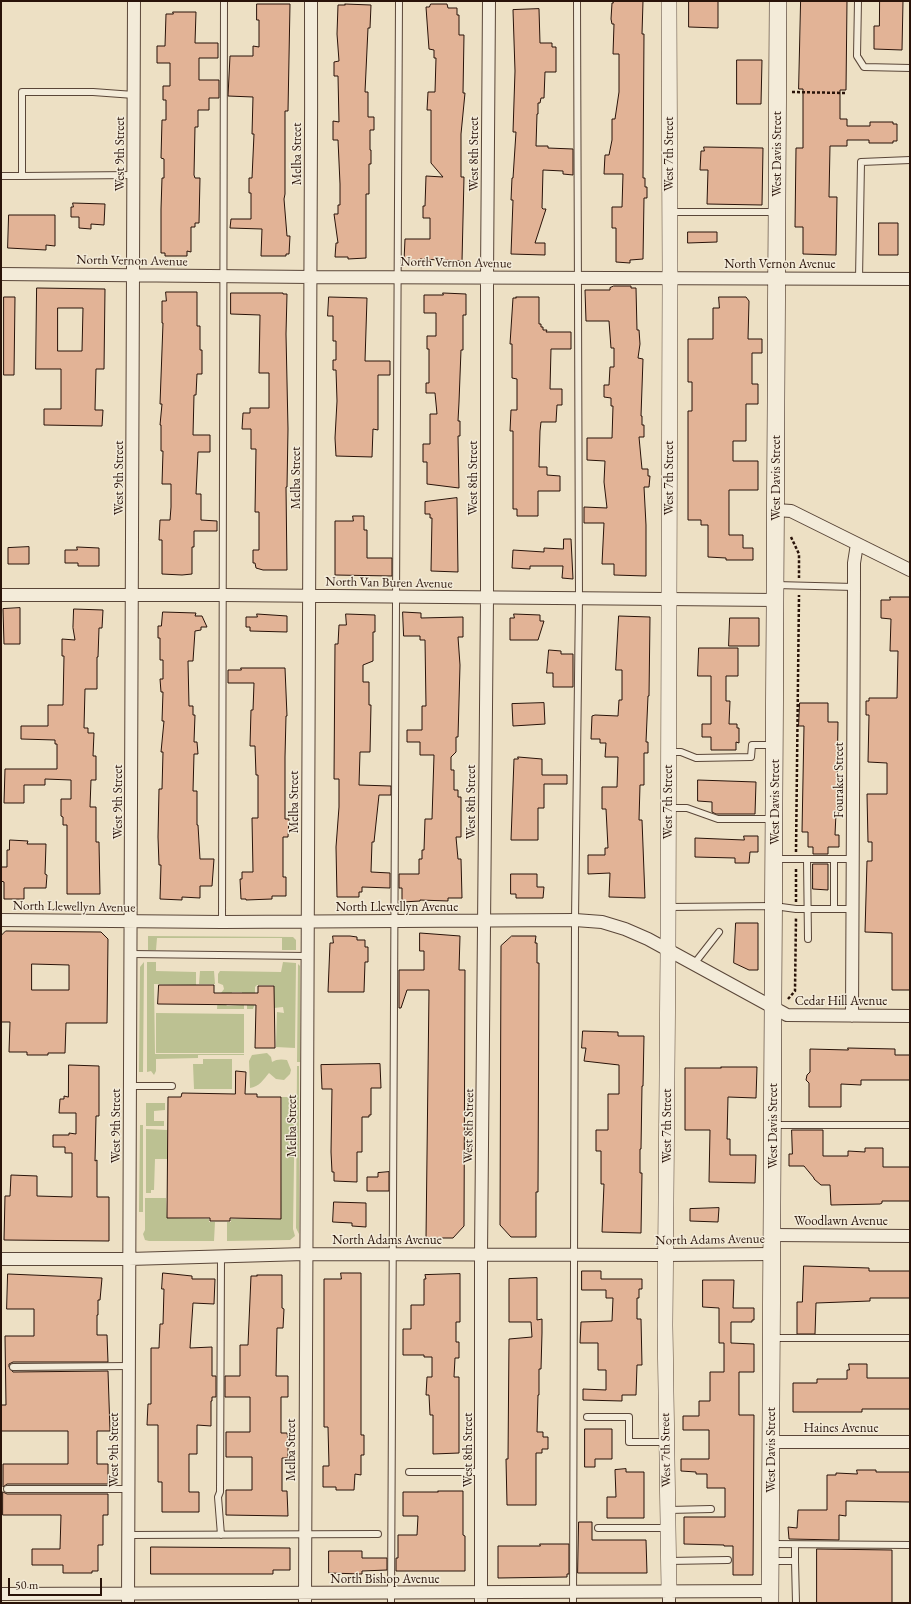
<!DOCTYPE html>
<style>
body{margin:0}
#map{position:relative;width:911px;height:1604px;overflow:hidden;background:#ede0c4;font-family:"EB Garamond",serif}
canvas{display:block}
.frame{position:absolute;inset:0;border:2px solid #291309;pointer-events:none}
.scale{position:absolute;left:8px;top:1578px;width:94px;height:18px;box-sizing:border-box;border:2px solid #291309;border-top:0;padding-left:5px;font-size:12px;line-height:14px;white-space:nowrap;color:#291309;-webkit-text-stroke:3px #f3ebd9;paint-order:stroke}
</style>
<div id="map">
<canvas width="911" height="1604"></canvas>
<div class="frame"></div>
<div class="scale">50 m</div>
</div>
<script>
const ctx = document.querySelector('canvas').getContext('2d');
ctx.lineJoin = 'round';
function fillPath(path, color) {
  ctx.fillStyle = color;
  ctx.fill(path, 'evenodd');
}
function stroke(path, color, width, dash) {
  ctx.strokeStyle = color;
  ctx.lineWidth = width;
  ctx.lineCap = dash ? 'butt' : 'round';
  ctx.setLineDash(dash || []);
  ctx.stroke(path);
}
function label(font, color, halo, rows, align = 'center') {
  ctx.font = font + ' "EB Garamond",serif';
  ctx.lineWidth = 3;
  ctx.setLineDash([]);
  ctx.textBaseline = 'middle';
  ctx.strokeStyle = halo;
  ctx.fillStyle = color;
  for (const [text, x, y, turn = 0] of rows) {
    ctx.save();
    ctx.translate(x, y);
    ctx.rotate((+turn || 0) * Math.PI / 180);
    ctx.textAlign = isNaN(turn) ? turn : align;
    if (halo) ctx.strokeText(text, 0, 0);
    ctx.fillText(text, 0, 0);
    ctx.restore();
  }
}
fillPath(new Path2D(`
 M148 936 293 937 296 940V950H282V938H157L156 950H148Z
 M144 962 143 1072H139L140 967Z
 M147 962H156V971L196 972V985L154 984 155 1054H244V1055H198V1058L156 1059V1071L154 1075 151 1071 147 1072Z
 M283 962 296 963 295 1048 276 1047 277 1012 284 1013 283 1007 274 1008V985H257L255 987V1003L253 1009H247V1005H244V1009H217L218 994H219L227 1006 242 1005V992H232L231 1001H226L221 993 224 989 223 985 218 983V974L220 971 281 972Z
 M298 964 300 966V1062H297Z
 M200 971H214L215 984H199Z
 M156 1013 244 1014V1053H156Z
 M267 1053 271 1057 272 1062C276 1059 282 1059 287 1060L291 1070 290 1074 284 1080 276 1079 269 1073C264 1079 259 1087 250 1088L249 1061 252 1055Z
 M203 1059H232V1089H194L193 1064H203Z
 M297 1066H299V1234L296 1228Z
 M282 1097H295L293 1229 295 1236 290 1240 227 1241V1222H231V1219H281Z
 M146 1103H165V1110L154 1111V1121H164V1126H146Z
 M140 1125H143V1212H139Z
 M146 1129 167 1130V1159H155L154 1190H151V1193H146Z
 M145 1198H166L167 1218 209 1219V1222H215L214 1241H149L145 1240 143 1234 145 1230Z`), '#bcc192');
const building = new Path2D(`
 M613 1H643L642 34H644L643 178H645V187H647V198H644L643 259 630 260V263L616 262V228H612V207H622L623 174H604L605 155H609L612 140V119H615L619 92V54H613L614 24H612L611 19 612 3H613Z
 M689 1H718V28L689 27Z
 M801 1H847L846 90H840V119H847V126H870V122H893V124H897V141H893V143H869V140H847V146H830L829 197H837L836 255 803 254V227H795L796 148H803V89H799Z
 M880 1H903L902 50 874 49V26H879Z
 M257 4H290L288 111H285V194L284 199 287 236H290L289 254H286V256H261L262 229 230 228 231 219H251V193H249V178H252L254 134H252L253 97 228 96 230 56H253V46L259 47V20H257Z
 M345 4 371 5 370 28H368L365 92H368V117H374V130H370V150H371V164H369V194H366V258L348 259V257H335L336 243H338L334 214H338V205H340V184L338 140H333V121L339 122 338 76H334V62L339 61 337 34 338 5H345Z
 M431 4H447L448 8H457V15H459V35H464L463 93H465L461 134V177H464L462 261 420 259V262L404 261 405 239H430V218H423V206H425L426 176 443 177 431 163V110H427L428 92H435L436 58H434V50L429 49 426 7H429Z
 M539 9 540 43H552V47H556V72H545L544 98H541L540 103H538V114H537L536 146H548V148L573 149V175L563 174V171L543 170 542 208 543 209H546L535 243H545V255L511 254 513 200H511L512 178H513L516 132H513L515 71 513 10Z
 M173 12H196L195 43H218V58H199V80H219V98H209V110H198V127H195L194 175 195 178H200L199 223H195V227H191V252L187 251V256H165V253H161V209L162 178H164V159L161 158 162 120H166V100H163V86H170V63H157V46H165L166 14H173Z
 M737 60H762L761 104H737Z
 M704 147 763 148 762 205 707 204 708 170H700L701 151H704Z
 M73 203 105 204 104 225 91 224V229L79 228V217H71V207H73Z
 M9 215H55V246L46 245V250L8 248Z
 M879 223H898V255H879Z
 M688 232H717V242L688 243Z
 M614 286H631V288H636L637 330H639L640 344 638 358 643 359 641 416H642V425H644V437H639L642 469H648V476H650L649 487H644L646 525V576L614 575V564H602L604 523H584V507L607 508 604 482 605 461 587 460V438H612L613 406H611V398L604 397V385H609L610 367H614V348H611L609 321H586L585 290H610V288Z
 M37 288 105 289 104 369H96L95 410H103L102 426 44 425V409H61V369H36ZM58 308H83L82 351H58Z
 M166 292H197V326H200V350H202V374H197L196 395H194L193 435H210V452H198L196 494H201V520L217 521V531H194V547H192V574L182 575 162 574V540H159L160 520H170L171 507V484H162L163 451H161V425H160L162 404H160L163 323H162V301H166Z
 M231 293H283V294H287L286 334 288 429 287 487H286L287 570H263L256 568 255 563H253V550H259V512H255L256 449H251V429H242L243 413H250V408H269V373H259L260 315 231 314Z
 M443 293 466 294V315H463V350H461L459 402 458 421H460V436H458L459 488 427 484V462H423V444H430V414H437L435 393H426V383H429V349H427V336H436V313H424V295H443Z
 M4 297H15L14 375H4Z
 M329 297 367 298 365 361H390V375H378V430L373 429 372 457 336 456 335 438 337 401 336 370H333V360H336V341H333V316H328Z
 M516 297H539V324H541V327H543V330H547L546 332H571V349H551L550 389H562V405H557L556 422H541L540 431 539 467H547V475L560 476V491H538V516H517V509H513V431H510L511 410H517V379L512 378V344H510L513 298H516Z
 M719 297H746L749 301 748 339H762V353H752V384H758V404H746V441H733V461H758V490H729V535H743V548H753V560H726V558L708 557V525H701V520H688V411H692V382H688V339H713V308H719Z
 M457 498 458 572 431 571 432 518H430V514H425V502Z
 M353 516H364V530H367V558H392V576L335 575V521H353Z
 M564 539H571L573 579 562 578 563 566H530V569L512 568 513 550 544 552V548L563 549Z
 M29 547V564H8V548Z
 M77 547 99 548V566H78V563H65V550H77Z
 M890 597H910V990H892V933L865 932 867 861H872V842H868L867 794H887V763L868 762 869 715H866V701H869V698H897L898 651H890L891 619 881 618V600H890Z
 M20 608V644H4L3 609Z
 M74 609 103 610 102 628H99L98 657H97V689H85L84 728H88V733H94L93 756H96V780H91L90 807H96V842H99L100 894H67V825H63V817L61 816V799H71V780L45 779V785H24V803H4L5 769H57V744H55V740L21 739V726H48V705H63L64 656H62V639L75 640 73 628Z
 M163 612 196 613 195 616H202L207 627H201V630L195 631 193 661H188L189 706H193V715H195L194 742H197L198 754H194L193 791H197V825H198L200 859H214L212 886H200V898L182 897V900L160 899 161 865H159L158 837 159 789H162L163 752H161L164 721H162L163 692H161L160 679H163V660H160V638H158V626H161Z
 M403 612 421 613V618L463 617V637H458L460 665 458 737H456V752L451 757V770H454V790H458V797H461V837H456L458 859H461L462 898H448V901L420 900V901L402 902V888H399V874H419V859H422V850H424L425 819H432L434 755H420V742H407V730H422V706H426L425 640H420V636H404Z
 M257 614 287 616V632L250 631V627H246V617H257Z
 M346 614 375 615V632H373V661L363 665V682H369V705H371L370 752H360L359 785 391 786V795H379L374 842H372L371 872 390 873V888L362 887V892H359V897H337L336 847 339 807V779H334L335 644H338L339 625H346Z
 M514 614 540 615V621H544L538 640H510V618H514Z
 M619 616 650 617 649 696H648L646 742H648V753H644V785H640L639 820H642L645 898 609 897 610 873 588 874V855H605V848H608L606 809H602V787H617L618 757H605L606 743H600V739H591L592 716 595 715 618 716 619 700H622V670H616Z
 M730 618H759V646H729Z
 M699 648H738V676H726V701H730L729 724H737V728H739V743L736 742V750H711V737H702V724H711V676H698Z
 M549 650 561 651V654H573V687H553V673H547Z
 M241 668H285L287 716H286L285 757V819H289L288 837H283V877H286V896H272V899L246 900V899H241L240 879H242V872H253L252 818H258V775H256L255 746H250L251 710H253L254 683H228V670H241Z
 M544 703 545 724 513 726 512 704Z
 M800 703H828V722H838L837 783H840V794H839L838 813H836L835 835H839V847H828V854H813V847H808V832H802L804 726H799Z
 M518 757 542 759V775H567V784H544V808H538V840H511L514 759H518Z
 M698 780 756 782 755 814H716L712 812V802L698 801Z
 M744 836H758V852H750L749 863H735V858L695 857V838L744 840Z
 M10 840 28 841 27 844H46L45 874 47 875 46 888H24V899H4V882L1 881V867H7V850H9Z
 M813 864H828V890L813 889Z
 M511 874H537V887H544L543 898H516V894H511Z
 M736 923H758V970H749L734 963Z
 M6 931 101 932 108 939 107 1023H66L65 1053H48V1055H27V1052H9L10 1022H1V936ZM32 964 69 965V990H32Z
 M420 933 460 936 459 970H465L464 1226 453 1238H426L429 990H407L401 1008H399V970H424V951H420Z
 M333 936H350L357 937V940H365V947H368V962H365L364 992H328L330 943H333Z
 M512 936H536L535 943H537V963H539L538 1192H536V1237H511L500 1225 501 946Z
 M159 985H214V993H258V986H274L275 1048H255L256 1005 158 1004Z
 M583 1031 618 1032V1036H644L643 1086H642L641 1149H640V1173H642L641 1233 602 1232 604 1184H601V1151H596V1130H608V1094H619V1065L584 1061 586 1048H582Z
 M848 1048 895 1049V1055H910V1080H861V1085L841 1084V1107H809V1083L806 1080 807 1075 810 1072V1049L848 1050Z
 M380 1064 381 1088H371V1115H369V1117H362V1152H357V1182L334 1181V1172H332L331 1152 332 1089H322L321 1065Z
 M69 1065 99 1066V1116H96L95 1161 97 1160V1197H109V1241L4 1240 5 1196H10L11 1175 37 1176V1196L72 1197V1153H65V1147H53V1135H69V1133L76 1134V1113H59L60 1099H64V1096L68 1097Z
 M721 1067H757L756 1098 728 1097 727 1139H730V1155H756L755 1183 709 1182 710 1130H685V1068H721Z
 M236 1071 246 1072 245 1094H257V1097H281V1219L230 1218V1221H210V1218H167L168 1097H181L182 1093 235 1094Z
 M792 1130H823V1156H848V1151L865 1152V1148H883V1167H910V1201H882V1203L880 1204 831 1205 830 1185H821L814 1179V1178L804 1166H789V1154H792Z
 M389 1172V1191H367V1177H378V1173Z
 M334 1202 366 1203V1227L352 1226V1223L333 1222Z
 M719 1208 718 1222 690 1221V1209Z
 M804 1266 869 1268V1271H910V1298H870V1301L816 1303 815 1334H797V1302H802Z
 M582 1271H601V1279H642V1289H639V1298H637V1319H641L642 1365H637L636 1395H622V1401L583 1400V1389L606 1390V1370H598V1343H580L581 1322 612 1321 613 1298H606V1290H582Z
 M163 1273 192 1276V1279H215L214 1304 193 1303 190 1348 212 1347V1376H216V1397H212V1401H211V1426L197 1425V1454H189V1492H199V1512H162V1482H158V1425H147L148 1404H151V1348H159L160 1324H163L164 1289H162Z
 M341 1273H361V1435H364V1455H361V1475L355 1474 354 1490H336V1487H323V1466H329L328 1427H324V1279H341Z
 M8 1274 102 1278 100 1300H98V1315H97V1335H107L108 1362H13L9 1364V1367L13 1372 108 1371 110 1431H97V1464H108V1484H7L3 1487V1464H68V1431H1V1405H6L5 1336H34V1309H7Z
 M460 1274V1322H456V1342H459V1358H455L454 1377H459V1453L433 1454V1415H430L429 1395H426L427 1377H432V1357H424V1355H403V1329H411V1305H424V1279H426L425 1275Z
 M257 1275H282V1308L284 1309 283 1328H277L276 1376H288V1397H281V1433H287L288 1439V1458H282V1491H287L288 1516 226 1515V1490H252V1457H226V1432H250V1397H225V1376H240V1345H248L251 1276H257Z
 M537 1278V1320L542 1319V1333L541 1369H539V1395H538L537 1432H543V1437H548V1449H542V1453H536V1505H507L506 1459H508L509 1339 532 1337 531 1322H509V1279Z
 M703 1280H734L733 1308H754V1320H752V1322H731V1343L754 1344V1372H739V1415H754L753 1575H733V1546H724V1545L684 1544V1517H725V1488H707V1474H696V1472L681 1471V1459H709V1430H683V1416H699V1401H710V1372H724V1343H719V1308L703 1307Z
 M849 1364H867V1378H910V1409H862V1412H793V1383H817V1379H847V1370H849Z
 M585 1429H612V1459H595V1467H585Z
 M626 1469V1472H644V1518H607V1497H616L615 1470Z
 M857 1470H876V1472H910V1502L846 1501V1516L839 1515V1540L789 1539 788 1527 797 1528 798 1510H827V1475H836V1473L857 1474Z
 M438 1491H463V1535L465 1536V1571H396V1558H398V1535H417L418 1516H403V1492H438Z
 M3 1492 7 1494H108V1515H103V1545H98V1571H92V1573H63V1565H32V1549H60L61 1515H3Z
 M579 1522H592V1540H646L647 1573H578Z
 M540 1544H569V1574H567V1577L498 1578V1546H540Z
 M151 1547 290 1548V1570H273V1574H151Z
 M817 1549 892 1550V1603H817Z
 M329 1551H362V1558H387V1570L362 1571V1574L329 1573Z`);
fillPath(building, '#e2b396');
stroke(building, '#291309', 1);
const service = new Path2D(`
 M858 1 857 56 864 67 910 68
 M134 175 22 176V92H93L134 95
 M1 176H22
 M671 212H775
 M859 279 861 162 910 160
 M776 585 854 587
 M669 752H681L696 758 751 757 752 745H774
 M668 808H687L718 819H773
 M775 859H853
 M807 859 808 939
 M834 859V909
 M669 907 774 906 796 909H853
 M222 922 224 1
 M131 954 307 956
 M694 964 719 932
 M130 1086H172
 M773 1125H910
 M772 1338H910
 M13 1367 129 1366
 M587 1417H629V1442H666
 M409 1472H482
 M7 1489H128
 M669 1510 711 1509
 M598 1528H667
 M128 1535 378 1534
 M221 1535 218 1497 220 1492 221 1256
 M772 1544 910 1545
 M795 1545V1561
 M668 1561 728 1560
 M772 1561H795L796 1603
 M391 1603 399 1
 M573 1603 575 920 579 598 577 1`);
const minor = new Path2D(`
 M1 274 312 277 910 279
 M776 510 791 511 910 570
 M1 595H224L776 600
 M1 920 222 922 575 920 602 922 625 929 648 939 787 1015 910 1016
 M852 1016 854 587V563L857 544
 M772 1235 910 1236
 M1 1259H129L305 1254 665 1255 772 1254
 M771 1442H910
 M1 1594 770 1591
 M128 1603 134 1
 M305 1603C305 1069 312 535 311 1
 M481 1603V1254L487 598V277L489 1
 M669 1603V1591`);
const tertiary = new Path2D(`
 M669 1 670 277 668 950 665 1325 669 1591`);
const secondary = new Path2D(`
 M770 1603 778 1`);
stroke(service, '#5a4638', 8);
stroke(minor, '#5a4638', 14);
stroke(tertiary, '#5a4638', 16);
stroke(secondary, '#291309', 18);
stroke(new Path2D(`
 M792 92 845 93
 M791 537 799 554V578
 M796 852 799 595
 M796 902V867
 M788 999 795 991 796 917`), '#291309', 2.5, [3, 2]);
stroke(service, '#f3ebd9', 6);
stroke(minor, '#f3ebd9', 12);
stroke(tertiary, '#f3ebd9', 15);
stroke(secondary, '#f3ebd9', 17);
label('13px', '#291309', '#f3ebd9', [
 ["West 9th Street",120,154,-90],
 ["Melba Street",297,154,-90],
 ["West 8th Street",474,154,-90],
 ["West 7th Street",669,154,-90],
 ["West Davis Street",777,154,-90],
 ["North Vernon Avenue",132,261,1],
 ["North Vernon Avenue",456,263,1],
 ["North Vernon Avenue",780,264],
 ["West 9th Street",119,478,-90],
 ["Melba Street",296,478,-90],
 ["West 8th Street",473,478,-90],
 ["West 7th Street",669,478,-90],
 ["West Davis Street",776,478,-90],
 ["North Van Buren Avenue",389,583,1],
 ["Fouraker Street",839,780,-90],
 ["West 9th Street",118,802,-90],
 ["Melba Street",294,802,-90],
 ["West 8th Street",471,802,-90],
 ["West 7th Street",668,802,-90],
 ["West Davis Street",775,802,-90],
 ["North Llewellyn Avenue",74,907,1],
 ["North Llewellyn Avenue",397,907],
 ["Cedar Hill Avenue",841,1001],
 ["West 9th Street",116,1126,-90],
 ["Melba Street",292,1126,-90],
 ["West 8th Street",469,1126,-89],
 ["West 7th Street",667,1126,-90],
 ["West Davis Street",773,1126,-90],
 ["Woodlawn Avenue",841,1221],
 ["North Adams Avenue",387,1240],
 ["North Adams Avenue",710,1240,-1],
 ["Haines Avenue",841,1428],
 ["West 9th Street",114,1450,-90],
 ["Melba Street",291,1450,-90],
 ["West 8th Street",468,1450,-90],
 ["West 7th Street",666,1450,-91],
 ["West Davis Street",771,1450,-90],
 ["North Bishop Avenue",385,1579]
]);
</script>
